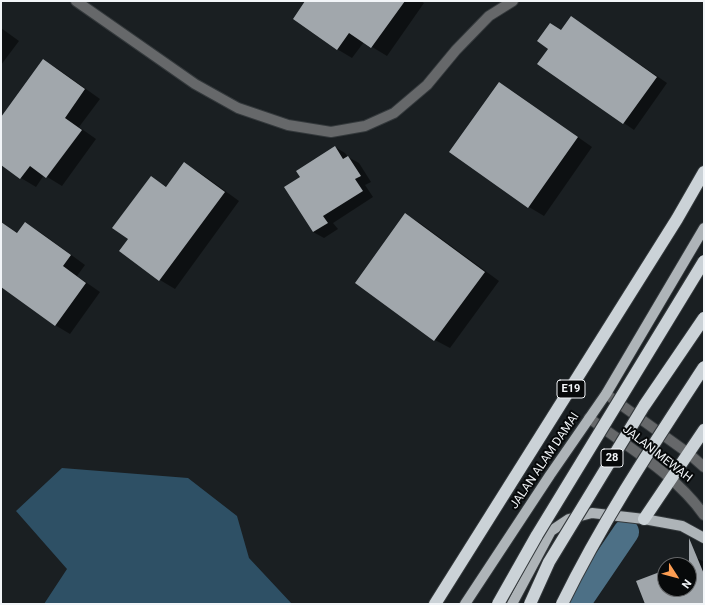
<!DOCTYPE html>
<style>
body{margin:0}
#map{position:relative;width:705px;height:605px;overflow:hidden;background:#1a1f22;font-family:Roboto,sans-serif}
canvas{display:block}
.frame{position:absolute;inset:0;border:2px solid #f2f5f8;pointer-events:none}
.north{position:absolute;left:657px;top:557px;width:40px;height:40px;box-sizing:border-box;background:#07090a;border:1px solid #656769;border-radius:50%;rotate:126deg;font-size:11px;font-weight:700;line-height:16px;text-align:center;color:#f2f5f8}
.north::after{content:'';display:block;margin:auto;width:14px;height:18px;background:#fc9d52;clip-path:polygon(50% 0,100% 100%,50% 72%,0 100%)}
</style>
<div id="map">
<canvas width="705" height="605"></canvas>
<div class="frame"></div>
<div class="north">N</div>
</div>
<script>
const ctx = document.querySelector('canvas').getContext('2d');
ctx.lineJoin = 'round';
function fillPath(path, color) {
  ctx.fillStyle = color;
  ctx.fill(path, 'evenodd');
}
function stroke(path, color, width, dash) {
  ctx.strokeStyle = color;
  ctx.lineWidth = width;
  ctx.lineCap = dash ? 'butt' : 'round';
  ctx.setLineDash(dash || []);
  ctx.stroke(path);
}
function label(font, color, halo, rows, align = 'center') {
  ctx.font = font + ' Roboto,sans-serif';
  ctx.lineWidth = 4;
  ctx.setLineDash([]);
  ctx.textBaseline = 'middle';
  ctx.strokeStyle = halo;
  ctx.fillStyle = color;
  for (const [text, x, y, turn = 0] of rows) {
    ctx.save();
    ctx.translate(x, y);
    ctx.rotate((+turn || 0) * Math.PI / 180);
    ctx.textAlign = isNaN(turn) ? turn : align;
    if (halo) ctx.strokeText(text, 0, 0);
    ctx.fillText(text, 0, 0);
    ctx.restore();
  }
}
fillPath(new Path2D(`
 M62 468 188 478 237 516 249 558 292 604H44L67 569 16 511Z`), '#2e5065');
fillPath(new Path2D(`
 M307 1H421L424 3 387 56 364 42 352 58 337 49Z
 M571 17 667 83 634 130 539 64Z
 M1 28 19 41 1 65Z
 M43 60 58 69 100 99 79 127 96 139 62 186 44 175 36 187 21 178 1 164V118Z
 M499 83 514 92 592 147 544 216 529 207 450 152Z
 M335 147 345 153 348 157 359 163 371 182 365 185 373 197 333 223 338 229 324 238 313 232 301 177Z
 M184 164 199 172 239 201 175 289 160 280 120 251 129 239 151 177 167 187Z
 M406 215 420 223 499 281 450 348 435 340Z
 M1 222 18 233 25 224 40 232 85 265 77 276 100 292 70 334 55 325 1 286Z
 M697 558 704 562V604H646L665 571V589H689V565H681Z`), '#0007');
stroke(new Path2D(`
 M577 604 626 532`), '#4d7086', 26);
fillPath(new Path2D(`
 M305 1H405L371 48 349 33 337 50 293 19Z
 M571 16 657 77 623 124 537 64 548 49 537 41 550 23 561 30Z
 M43 59 85 89 65 118 82 130 46 178 30 166 20 179 1 165V117Z
 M499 82 578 137 528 208 449 152Z
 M335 146 343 159 348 156 361 176 355 179 363 191 323 216 328 223 313 232 284 187 300 177 296 171Z
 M184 162 225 192 159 281 119 251 128 239 112 228 151 176 166 187Z
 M405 213 485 272 434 341 355 283Z
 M1 222 17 233 25 222 71 255 63 266 86 283 55 326 1 287Z
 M689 538 704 574V604H645L636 581 665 570V589H689Z`), '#a1a7ac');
const minor = new Path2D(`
 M76 1 195 84 238 108 288 125 331 132 365 126 394 113 427 85 456 50 489 16 513 1
 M606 394 688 453 704 467
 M589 418C629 448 675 474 704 515`);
const major = new Path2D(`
 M465 604 550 475 606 394 704 228
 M512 604 551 531 569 519 592 513 644 519 682 526 704 538`);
const highway = new Path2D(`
 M644 519 704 430
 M435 604 677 219 704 172`);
stroke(minor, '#34393c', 12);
stroke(major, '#34393c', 12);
stroke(highway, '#34393c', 14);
stroke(minor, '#66686a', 10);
stroke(major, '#aeb4b8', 10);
stroke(highway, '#cbd2d7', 12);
const highwayBridge = new Path2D(`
 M498 604 537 535 704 261
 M530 604 549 562 644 406 704 318
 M562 604C603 520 653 445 704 367`);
stroke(highwayBridge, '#34393c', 14, []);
stroke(highwayBridge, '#cbd2d7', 12);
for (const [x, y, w] of [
 [571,389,28],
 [612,458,22]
]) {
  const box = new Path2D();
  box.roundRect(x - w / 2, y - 9, w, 18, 3);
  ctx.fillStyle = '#07090a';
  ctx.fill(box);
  stroke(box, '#f2f5f8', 1);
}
label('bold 11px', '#f2f5f8', null, [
 ["E19",571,389],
 ["28",612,458]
]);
label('12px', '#f2f5f8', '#07090a', [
 ["JALAN MEWAH",657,454,38],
 ["JALAN ALAM DAMAI",545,461,-56]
]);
</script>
